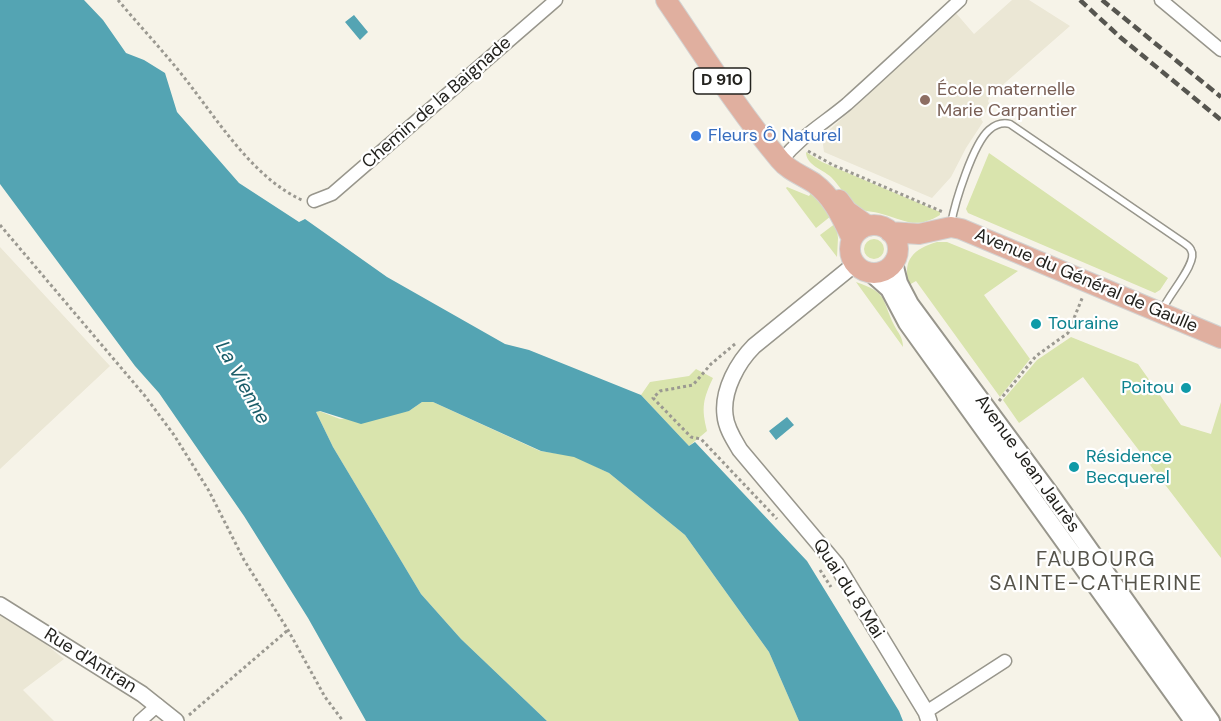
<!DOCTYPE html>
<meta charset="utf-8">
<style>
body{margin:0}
canvas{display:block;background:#f6f3e8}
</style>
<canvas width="1221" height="721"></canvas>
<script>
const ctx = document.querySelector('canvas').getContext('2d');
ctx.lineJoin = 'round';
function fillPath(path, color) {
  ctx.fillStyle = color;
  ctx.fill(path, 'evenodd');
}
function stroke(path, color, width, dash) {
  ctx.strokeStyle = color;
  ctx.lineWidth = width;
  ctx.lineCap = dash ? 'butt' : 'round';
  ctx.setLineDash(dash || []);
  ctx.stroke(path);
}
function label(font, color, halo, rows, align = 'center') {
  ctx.font = font + ' "DM Sans",sans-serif';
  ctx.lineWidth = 4.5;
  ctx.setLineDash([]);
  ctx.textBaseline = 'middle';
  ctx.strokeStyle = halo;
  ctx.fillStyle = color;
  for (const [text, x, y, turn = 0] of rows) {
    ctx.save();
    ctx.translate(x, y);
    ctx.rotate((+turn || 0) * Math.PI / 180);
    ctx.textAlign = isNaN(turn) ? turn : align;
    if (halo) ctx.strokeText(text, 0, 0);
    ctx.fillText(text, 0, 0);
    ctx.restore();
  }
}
fillPath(new Path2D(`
 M1012 0H1029L1070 26 990 96 988 101 990 106 981 119 983 122 966 148 951 177 932 198 824 152 822 137 955 12 974 34Z
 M0 247 110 366 0 469Z
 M0 607 64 659 23 690 54 721H0Z`), '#ebe7d5');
fillPath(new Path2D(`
 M806 152 822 162 940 212V215C915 230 905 220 882 214 873 211 863 212 855 206 846 198 840 186 831 177 822 169 806 165 806 152Z
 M989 153 1168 278 1160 290 1155 293 968 213 966 209Z
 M787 187 809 196 811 193 831 216 816 228 786 188Z
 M836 223 838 238 837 257 820 235Z
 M864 249a10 10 0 1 1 20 0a10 10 0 1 1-20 0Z
 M937 242H947L1018 271 984 295 1030 359 1000 397 916 281 909 285C902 259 914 249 937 242Z
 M856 282C888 293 881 298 894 325 898 333 903 337 903 347Z
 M1071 337 1138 364 1181 425 1211 434 1221 402V558L1083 377 1019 423 1003 400 1037 360Z
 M696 369 713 378C703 399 701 408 707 431L689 446 641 395 650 382 689 376Z
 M422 402H433L540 451 574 456 609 473 685 535 769 652 799 721H547L461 639 421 594 333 447 316 412 319 411 340 419 409 411Z`), '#d9e4ad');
fillPath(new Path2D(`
 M0 0H84L103 20 126 53 144 60 165 73 177 112 239 183 299 222 305 219 387 277 505 344 529 350 641 395 689 446 695 442 807 561 899 711 903 721H799L769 652 685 535 609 473 574 457 541 451 433 402H422L409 411 361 424 320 411 316 412 333 447 421 594 461 639 547 721H366L308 618 244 516 159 393 135 366 0 184Z
 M354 15 368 32 360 40 345 22Z
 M787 417 794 425 776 440 769 431Z`), '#54a4b3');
const service = new Path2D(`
 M951 224C955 202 973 144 989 130 996 124 1002 122 1010 124L1184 243C1187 245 1190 247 1191 250 1199 262 1168 295 1163 309`);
const minor = new Path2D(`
 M1161 0 1221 50
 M781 161C801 136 823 124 847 104 885 70 922 35 960 0
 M314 201 332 194 556 0
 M926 712 1005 661
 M140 721 158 705`);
const tertiary = new Path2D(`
 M855 264 754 346C738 362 722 390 725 415 726 428 734 440 740 450L836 564 926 712 929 721
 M0 605 142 694 176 721`);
const secondary = new Path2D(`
 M894 263 899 283 910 304 1051 495 1211 721
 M871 273 889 289 907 323 1193 721`);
const primary = new Path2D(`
 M666 0C703 54 738 110 780 160 789 171 802 175 814 183 833 197 842 218 852 239
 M839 200 847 211 868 226
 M850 249a24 24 0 1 1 48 0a24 24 0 1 1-48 0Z
 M890 232 919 234 951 227 961 229 1221 338`);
stroke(service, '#98968c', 9);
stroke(minor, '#98968c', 15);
stroke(tertiary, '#98968c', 18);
stroke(secondary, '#98968c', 20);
stroke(primary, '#d3d3d2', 22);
stroke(new Path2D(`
 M118 0C142 29 170 58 193 89 222 127 257 180 302 200
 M808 151 833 165 943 212
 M0 225 145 396 174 435 209 491 244 560 288 630 325 697 343 721
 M735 344 711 364 693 385 660 391 653 398 691 437 701 439 777 519
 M999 401 1036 356 1068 333 1083 296
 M820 570 831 587
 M189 715 288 630`), '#9b9991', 3, [3, 3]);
stroke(service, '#fff', 6);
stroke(minor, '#fff', 12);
stroke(tertiary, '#fff', 15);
stroke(secondary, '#fff', 16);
stroke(primary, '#e0af9f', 20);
stroke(new Path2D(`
 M1080 0 1120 37 1221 120
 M1102 0 1221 97`), '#575650', 4.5, [9, 4.5]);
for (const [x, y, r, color] of [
 [925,100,6,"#8d6e63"],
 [696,136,6,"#3f7fe0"],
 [1036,324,6,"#0f9aa8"],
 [1186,388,6,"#0f9aa8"],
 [1074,467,6,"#0f9aa8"]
]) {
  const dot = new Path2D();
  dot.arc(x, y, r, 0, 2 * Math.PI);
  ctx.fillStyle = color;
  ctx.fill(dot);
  stroke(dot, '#fff', 2);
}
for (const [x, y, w] of [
 [722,81,57]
]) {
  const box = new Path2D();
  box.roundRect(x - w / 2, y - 13, w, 26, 4.5);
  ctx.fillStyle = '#fff';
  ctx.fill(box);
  stroke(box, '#23221e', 1.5);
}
label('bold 16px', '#23221e', null, [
 ["D 910",722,81]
]);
label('18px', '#785e54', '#fff', [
 ["École maternelle",937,90],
 ["Marie Carpantier",937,111]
], 'left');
label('18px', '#23221e', '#fff', [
 ["Chemin de la Baignade",437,103,-41],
 ["Avenue du Général de Gaulle",1086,281,23],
 ["Avenue Jean Jaurès",1027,464,54],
 ["Quai du 8 Mai",848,589,57],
 ["Rue d'Antran",90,661,32]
]);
label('18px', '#366cbe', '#fff', [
 ["Fleurs Ô Naturel",708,136]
], 'left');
label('18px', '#0d838f', '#fff', [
 ["Touraine",1048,324],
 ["Poitou",1174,388,"right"],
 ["Résidence",1086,457],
 ["Becquerel",1086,478]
], 'left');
label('italic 20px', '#1b5d69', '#fff', [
 ["La Vienne",242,383,61]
]);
ctx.letterSpacing = '1.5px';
label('21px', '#55534a', '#fff', [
 ["FAUBOURG",1096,560],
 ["SAINTE-CATHERINE",1096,584]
]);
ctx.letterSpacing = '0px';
</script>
